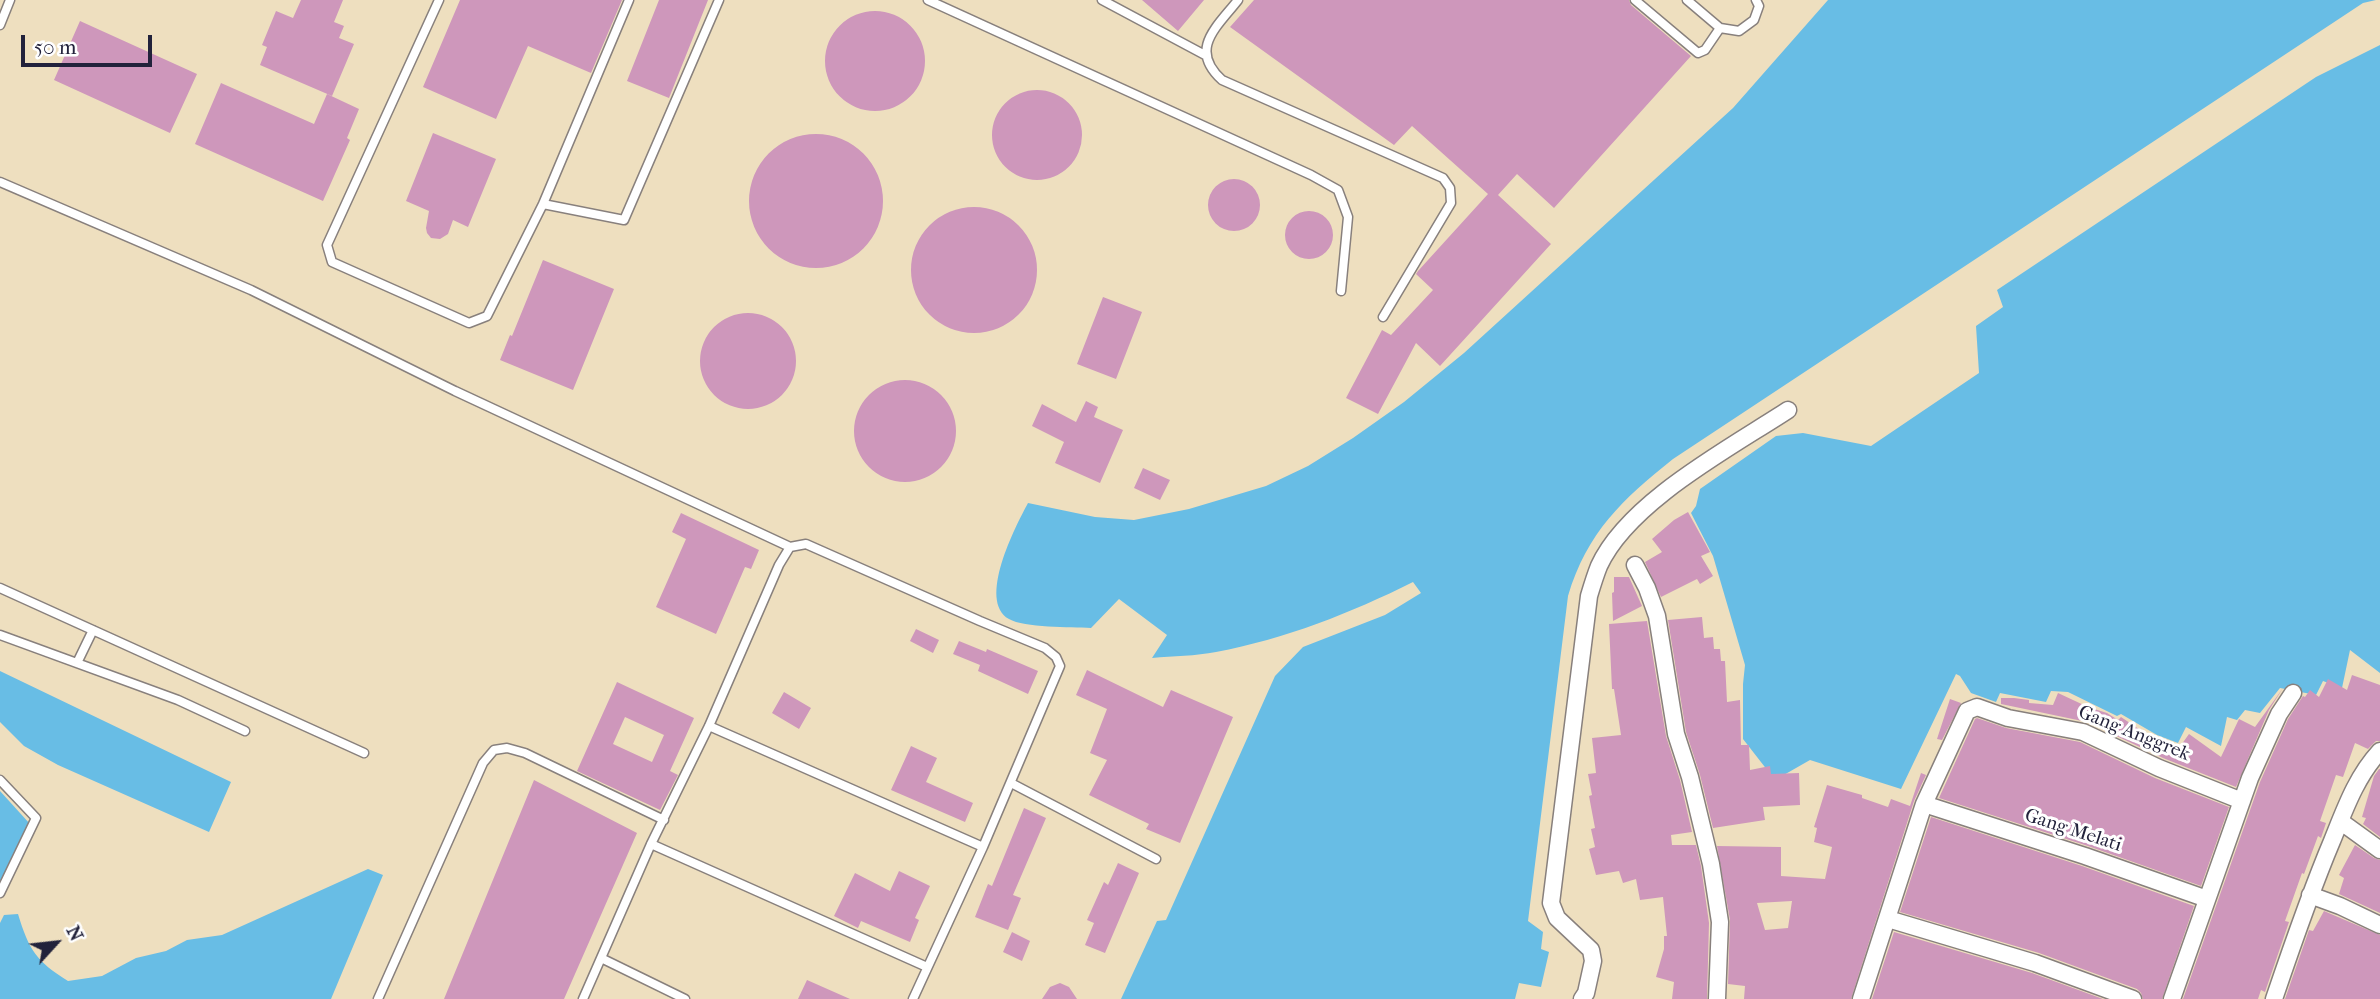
<!DOCTYPE html>
<style>
body{margin:0}
#map{position:relative;width:2380px;height:999px;overflow:hidden;background:#eedfbf;font-family:"IM FELL French Canon",serif}
canvas{display:block}
.north{position:absolute;left:21px;top:908px;width:70px;height:70px;-webkit-text-stroke:5px #fff;paint-order:stroke;rotate:63deg;font-size:19px;font-weight:700;line-height:28px;text-align:center;color:#22223b}
.north::after{content:'';display:block;margin:auto;width:24px;height:32px;background:#22223b;clip-path:polygon(50% 0,100% 100%,50% 72%,0 100%)}
.scale{position:absolute;left:21px;top:35px;width:131px;height:32px;box-sizing:border-box;border:4px solid #22223b;border-top:0;padding-left:9px;font-size:21px;line-height:24px;white-space:nowrap;color:#22223b;-webkit-text-stroke:5px #fff;paint-order:stroke}
</style>
<div id="map">
<canvas width="2380" height="999"></canvas>
<div class="north">N</div>
<div class="scale">50 m</div>
</div>
<script>
const ctx = document.querySelector('canvas').getContext('2d');
ctx.lineJoin = 'round';
function fillPath(path, color) {
  ctx.fillStyle = color;
  ctx.fill(path, 'evenodd');
}
function stroke(path, color, width, dash) {
  ctx.strokeStyle = color;
  ctx.lineWidth = width;
  ctx.lineCap = dash ? 'butt' : 'round';
  ctx.setLineDash(dash || []);
  ctx.stroke(path);
}
function label(font, color, halo, rows, align = 'center') {
  ctx.font = font + ' "IM FELL French Canon",serif';
  ctx.lineWidth = 6;
  ctx.setLineDash([]);
  ctx.textBaseline = 'middle';
  ctx.strokeStyle = halo;
  ctx.fillStyle = color;
  for (const [text, x, y, turn = 0] of rows) {
    ctx.save();
    ctx.translate(x, y);
    ctx.rotate((+turn || 0) * Math.PI / 180);
    ctx.textAlign = isNaN(turn) ? turn : align;
    if (halo) ctx.strokeText(text, 0, 0);
    ctx.fillText(text, 0, 0);
    ctx.restore();
  }
}
fillPath(new Path2D(`
 M1828 0H2376L2363 3 1673 459C1623 499 1587 532 1568 596L1528 921 1543 932 1541 949 1549 952 1541 987 1519 983 1515 999H1121L1157 921 1166 920 1275 676 1303 647 1385 615 1421 593 1413 582C1351 613 1285 639 1216 652 1196 656 1173 656 1152 658L1167 635 1119 599 1091 628C1071 627 1024 628 1009 619 977 601 1015 527 1028 503L1095 517 1134 520 1189 509 1266 486 1308 466 1353 438 1404 402 1464 353 1733 108Z
 M2380 45V673L2350 650 2342 688 2323 681 2316 695 2280 688 2260 713 2245 710 2237 720 2227 717 2221 746 2186 727 2178 743 2157 735 2121 714 2117 716 2068 692 2051 691 2046 702 2000 693 1996 702 1971 693 1960 676 1956 674 1901 789 1810 760 1775 780 1743 739V684L1745 665 1713 556 1691 513 1696 506 1700 489 1776 436 1803 433 1871 446 1979 373 1976 326 2003 307 1997 290 2316 77Z
 M0 671 231 782 209 832 58 765 24 746 0 722Z
 M0 791 30 824 0 886Z
 M368 869 383 875 331 999H0V923L4 915 18 914C29 950 36 961 68 981L102 976 136 958 166 951 187 940 222 935Z`), '#68bde5');
fillPath(new Path2D(`
 M301 0H343L334 22 344 26 339 38 354 44 332 96 260 65 267 47 262 45 276 11 293 18Z
 M460 0H622L591 73 528 46 496 119 423 87Z
 M659 0H708L669 98 627 81Z
 M1142 0H1204L1178 31Z
 M1254 0H1629L1631 5 1691 56 1554 208 1517 174 1498 195 1551 244 1440 366 1416 343 1378 414 1346 398 1382 330 1391 335 1433 290 1416 274 1418 271 1488 194 1412 126 1394 145 1230 27Z
 M825 61a50 50 0 1 1 100 0a50 50 0 1 1-100 0Z
 M80 21 197 74 170 133 54 80Z
 M221 83 314 124 327 94 359 109 347 138 350 140 323 201 195 144Z
 M992 135a45 45 0 1 1 90 0a45 45 0 1 1-90 0Z
 M433 133 496 159 468 227 453 220 448 234 440 239 431 238 427 233 426 228 429 211 406 201Z
 M749 201a67 67 0 1 1 134 0a67 67 0 1 1-134 0Z
 M1208 205a26 26 0 1 1 52 0a26 26 0 1 1-52 0Z
 M911 270a63 63 0 1 1 126 0a63 63 0 1 1-126 0Z
 M1285 235a24 24 0 1 1 48 0a24 24 0 1 1-48 0Z
 M543 260 614 289 573 390 500 360 510 335 512 336Z
 M1103 297 1142 312 1116 379 1077 364Z
 M700 361a48 48 0 1 1 96 0a48 48 0 1 1-96 0Z
 M854 431a51 51 0 1 1 102 0a51 51 0 1 1-102 0Z
 M1086 401 1098 407 1094 417 1123 430 1100 483 1055 463 1064 442 1032 426 1042 404 1076 422Z
 M1143 468 1170 480 1160 500 1134 488Z
 M1688 512 1710 552 1701 556 1713 576 1700 584 1697 579 1661 597 1645 562 1662 552 1652 539 1674 520Z
 M681 513 759 550 751 569 745 567 716 634 656 607 686 539 672 532Z
 M1614 577H1629L1642 606 1613 621 1612 593 1614 592Z
 M1702 617 1704 638 1713 637 1714 649H1720L1721 661H1725L1727 702 1740 700 1741 745H1749L1750 770 1770 766 1771 774 1799 773 1800 805 1763 807 1765 820 1713 828 1700 775 1686 732 1668 620Z
 M1647 621 1666 736 1680 780 1692 832 1671 835 1672 845H1696L1701 866 1709 923 1707 999H1672L1674 982 1656 977 1664 949V936H1667L1663 897 1640 900 1636 879 1623 883 1619 871 1596 875 1589 849 1595 847 1591 829 1595 828 1589 796 1592 795 1588 774 1596 773 1592 738 1621 735 1614 689H1612L1609 624Z
 M916 629 939 640 933 653 910 641Z
 M959 641 986 652 987 649 1038 671 1028 694 978 671 980 665 953 654Z
 M1087 670 1163 707 1171 690 1233 717 1180 843 1146 829 1149 824 1089 795 1107 760 1090 753 1107 709 1076 695Z
 M2352 675 2380 685V741H2376L2368 749 2355 743 2343 777 2336 775 2320 821 2326 823 2321 838 2318 836 2304 874 2302 873 2285 921 2289 922 2265 992 2261 990 2258 999H2183L2260 782 2288 719 2303 696 2305 697 2310 690 2319 697 2328 679 2347 690Z
 M617 682 694 718 670 771 678 775 660 810 577 771ZM625 717 664 735 652 762 613 744Z
 M2283 688 2269 710 2236 787 2163 758 2087 722 2001 704V698H2014L2029 700V703L2053 705 2058 693 2088 707 2107 713 2118 720 2121 717 2158 742 2160 738 2179 748 2189 734 2221 757 2239 719 2255 727Z
 M784 692 811 708 799 729 772 713Z
 M1950 699 1961 703 1942 740 1937 739Z
 M1977 718 2006 728 2080 742 2155 778 2229 807 2201 886 2088 846 1939 798 1975 719Z
 M911 746 937 758 926 782 973 803 965 822 891 790Z
 M2379 769H2380V837L2363 824 2366 818 2362 817 2374 776Z
 M1921 773 1926 775 1914 801 1851 999H1744L1745 986 1728 984 1730 920 1717 846 1781 847V876L1825 879 1832 847 1814 842 1817 828 1814 827 1827 785 1862 795V798L1888 807 1891 799 1910 806ZM1792 901 1788 928 1765 930 1757 903Z
 M534 780 637 833 564 999H444Z
 M1024 808 1046 818 1013 895 1021 898 1008 930 975 917 988 884 992 886Z
 M1931 817 2082 866 2194 906 2162 999H2143L2141 993 2137 989 2039 953 1900 912Z
 M2355 845 2374 858 2380 860V913L2339 894 2344 878 2339 875Z
 M1118 863 1139 873 1105 953 1085 945 1094 923 1087 920 1104 882 1108 885Z
 M899 871 930 886 915 918 919 920 910 942 861 921 858 928 834 916 855 873 890 891Z
 M2324 911 2380 935V999H2285L2309 930 2313 931Z
 M1012 932 1030 941 1022 961 1003 952Z
 M1894 932 2032 973 2103 999H1872Z
 M807 980 850 999H798Z
 M1060 983 1069 987 1077 999H1042L1050 987Z`), '#ce97bb');
const lane = new Path2D(`
 M439 0 327 245 332 262 469 323 487 316 543 204 629 0
 M928 0 1311 175 1338 190 1348 217 1341 291
 M1102 0 1205 55
 M1238 0C1217 27 1188 49 1222 80L1443 178 1450 188 1451 203 1383 317
 M1635 0 1698 53 1705 50 1720 28
 M1687 0 1720 28 1739 31 1754 20 1759 6 1756 0
 M0 25 10 0
 M0 182 251 290 455 391 790 547
 M543 204 624 220 719 0
 M0 588 364 753
 M0 635 178 700 245 731
 M77 663 93 630
 M709 726 983 847
 M0 780 36 818 0 893
 M1011 783 1156 859
 M651 844 927 967
 M601 958 685 999
 M378 999 483 763 494 750 507 748 525 753 664 820
 M583 999 651 844 709 726 779 565 790 547 806 544 980 621 1045 648 1056 657 1060 666 983 847 913 999`);
const street = new Path2D(`
 M1635 565 1647 588 1657 616 1676 734 1690 777 1711 864 1720 922 1717 999
 M1924 804 2085 856 2207 899
 M2340 821 2380 850
 M2310 895 2340 906 2380 925
 M1888 919 2035 963 2133 999
 M1582 999 1586 993 1593 961 1591 950 1557 918 1551 903 1589 596C1592 586 1595 576 1599 566 1628 502 1730 448 1788 410
 M1861 999 1924 804 1967 711 1977 707 2008 718 2083 732 2159 768 2242 801
 M2172 999 2250 778 2279 714 2293 693
 M2274 999C2292 946 2310 893 2332 841 2345 809 2356 777 2380 751`);
stroke(lane, '#88807d', 11);
stroke(street, '#88807d', 19);
stroke(lane, '#fff', 8);
stroke(street, '#fff', 16);
label('19px', '#22223b', '#fff', [
 ["Gang Anggrek",2134,734,22],
 ["Gang Melati",2073,831,18]
]);
</script>
